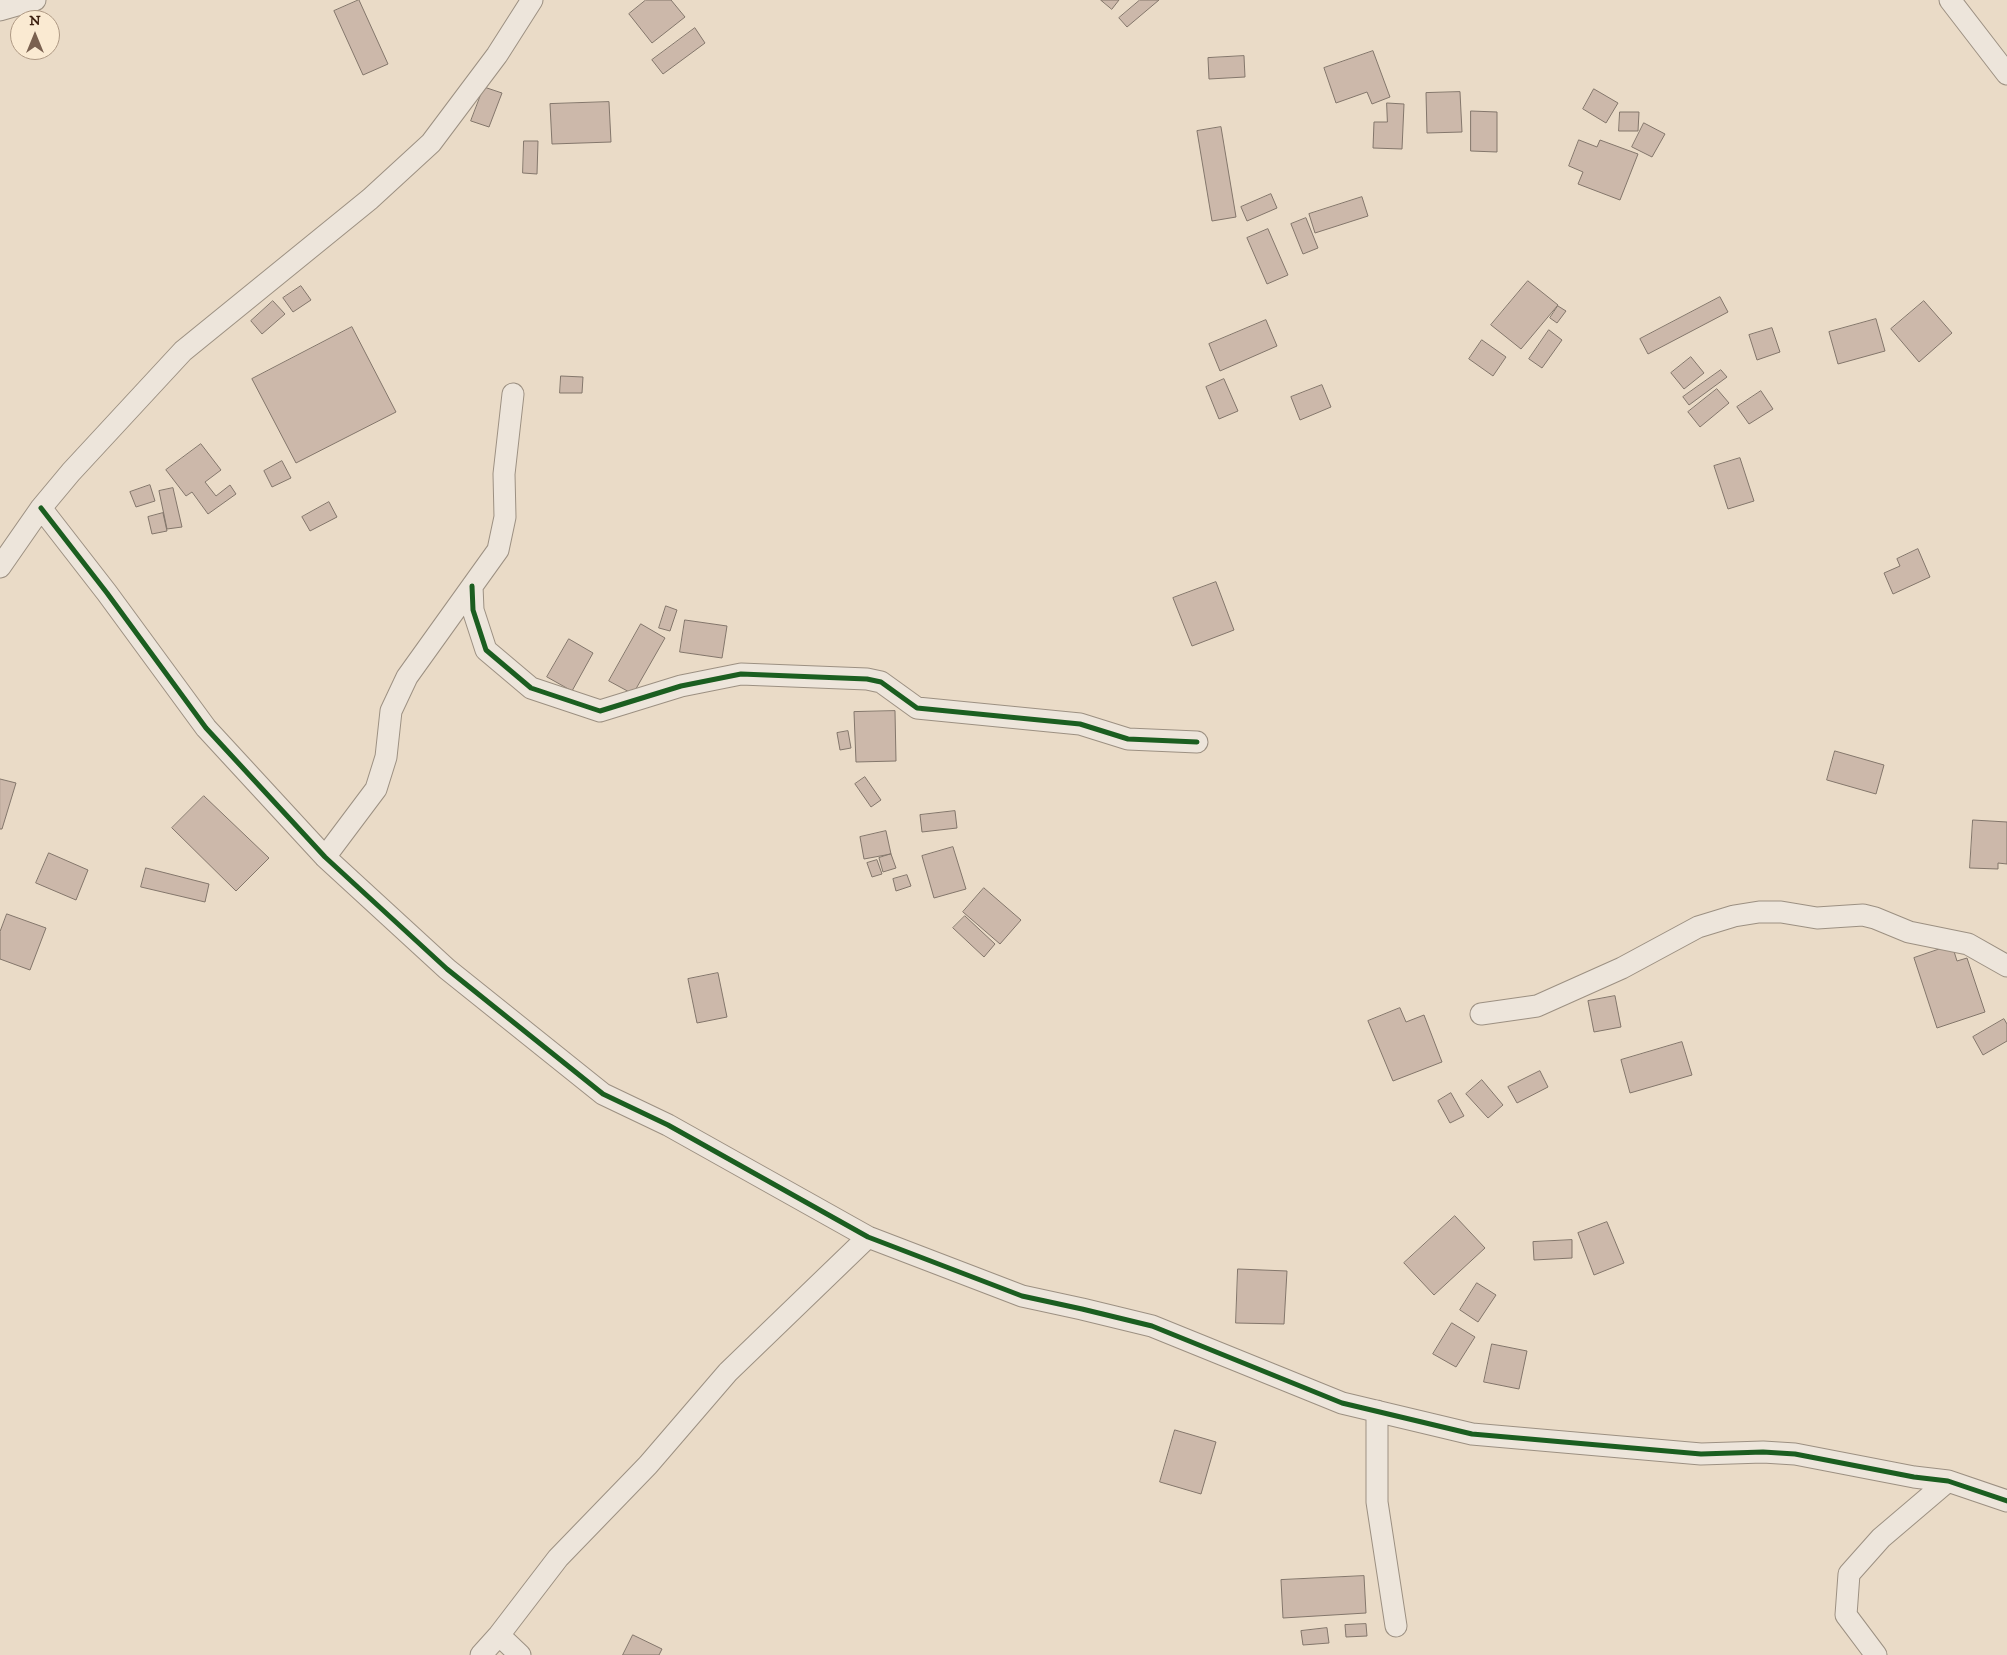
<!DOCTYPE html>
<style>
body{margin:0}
#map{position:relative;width:2007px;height:1655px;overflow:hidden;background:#eadbc7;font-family:"IM FELL DW Pica",serif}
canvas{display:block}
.north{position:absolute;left:10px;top:10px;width:50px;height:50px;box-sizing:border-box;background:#faead2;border:1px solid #ae9984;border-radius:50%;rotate:0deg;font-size:14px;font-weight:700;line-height:20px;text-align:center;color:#3d2010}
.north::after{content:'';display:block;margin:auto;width:18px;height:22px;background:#7a6150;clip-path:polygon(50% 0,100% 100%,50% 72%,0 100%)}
</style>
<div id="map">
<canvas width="2007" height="1655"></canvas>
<div class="north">N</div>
</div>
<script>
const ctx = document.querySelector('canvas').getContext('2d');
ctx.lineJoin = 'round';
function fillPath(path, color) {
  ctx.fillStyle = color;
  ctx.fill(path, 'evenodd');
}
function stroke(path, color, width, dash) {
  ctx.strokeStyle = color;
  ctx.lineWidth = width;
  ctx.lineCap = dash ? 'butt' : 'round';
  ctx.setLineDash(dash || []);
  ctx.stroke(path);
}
const building = new Path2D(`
 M359 0 388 64 363 75 334 11Z
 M646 0H671L685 17 652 43 629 14Z
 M1101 0H1119L1112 9Z
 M1140 0H1159L1127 27 1119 18Z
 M695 28 705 43 663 74 652 60Z
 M1373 51 1390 97 1372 104 1367 92 1336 103 1324 68Z
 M1244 56 1245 77 1209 79 1208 58Z
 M484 87 502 93 489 127 471 121Z
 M1594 89 1618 103 1606 123 1583 109Z
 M1460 92 1462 132 1427 133 1426 93Z
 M609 102 611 142 552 144 550 104Z
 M1387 103 1404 104 1402 149 1373 148 1374 122H1387Z
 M1471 111 1497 112V152L1471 151Z
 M1620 112H1639L1638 131H1619Z
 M1644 123 1665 134 1652 157 1632 147Z
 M1221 127 1236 217 1212 221 1197 131Z
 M1579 140 1597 147 1600 140 1638 154 1620 200 1578 184 1583 172 1569 166Z
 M524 141H538L537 174 523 173Z
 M1271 194 1277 208 1247 221 1241 207Z
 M1362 197 1368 216 1315 233 1309 214Z
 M1306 218 1318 248 1303 254 1291 224Z
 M1268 229 1288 275 1267 284 1247 238Z
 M1528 281 1558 305 1521 349 1491 325Z
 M301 286 311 300 293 312 283 298Z
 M1720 297 1728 312 1648 354 1640 339Z
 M273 301 285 314 262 334 251 321Z
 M1924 301 1952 333 1919 362 1891 329Z
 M1558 306 1566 311 1557 323 1550 318Z
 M1876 319 1885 351 1838 364 1829 332Z
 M1266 320 1277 346 1220 371 1209 344Z
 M352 327 396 412 296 463 252 379Z
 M1772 328 1780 352 1757 360 1749 335Z
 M1549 330 1562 340 1542 368 1529 359Z
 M1482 340 1506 357 1493 376 1469 359Z
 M1691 357 1704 373 1684 389 1671 373Z
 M1721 370 1727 377 1689 405 1683 397Z
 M561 376 583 377 582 393H560Z
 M1224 379 1238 411 1219 419 1206 387Z
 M1322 385 1331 407 1300 420 1291 397Z
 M1717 389 1729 403 1700 427 1688 412Z
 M1761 391 1773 409 1749 424 1737 407Z
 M201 444 221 470 205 482 216 496 230 485 236 494 208 514 192 492 186 496 166 470Z
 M1740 458 1754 501 1728 509 1714 466Z
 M282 461 291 478 272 487 264 471Z
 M150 485 155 501 136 507 130 492Z
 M173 488 182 527 167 529 159 491Z
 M329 502 337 517 310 531 302 517Z
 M163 513 167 531 152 534 148 517Z
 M1918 549 1930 577 1893 594 1884 573 1900 566 1897 559Z
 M1216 582 1234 630 1192 646 1173 598Z
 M666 606 677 610 670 631 659 628Z
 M685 620 727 626 722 658 680 652Z
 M641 624 665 638 633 694 609 681Z
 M569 639 593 653 572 691 547 677Z
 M895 711 896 761 856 762 854 712Z
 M848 731 851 748 840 750 837 733Z
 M1835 751 1884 765 1876 794 1827 780Z
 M865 777 881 800 871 807 855 784Z
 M0 779 16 783 2 829H0Z
 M204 796 269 858 236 891 172 828Z
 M955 811 957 828 922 832 920 815Z
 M1973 820 2007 822V864L1998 863V869L1970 868Z
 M886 831 891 854 864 859 860 837Z
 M953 847 966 889 934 898 922 856Z
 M49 853 88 870 76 900 36 883Z
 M891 854 896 868 883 872 879 858Z
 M877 860 882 874 872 877 867 863Z
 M146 868 209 884 205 902 141 887Z
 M907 875 911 886 896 891 893 879Z
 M984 888 1021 920 1000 944 963 912Z
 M7 914 46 928 30 970 0 959V932Z
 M965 916 995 944 984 957 953 928Z
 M1952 945 1957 961 1967 958 1985 1012 1937 1028 1914 958Z
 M718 973 727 1017 697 1023 688 979Z
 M1615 996 1621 1027 1594 1032 1588 1001Z
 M1400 1008 1406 1022 1424 1015 1442 1062 1393 1081 1368 1021Z
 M2004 1019 2007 1024V1041L1983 1055 1973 1037Z
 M1682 1042 1692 1075 1630 1093 1621 1060Z
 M1540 1071 1548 1087 1517 1103 1508 1087Z
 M1482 1080 1503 1105 1488 1118 1466 1094Z
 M1451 1093 1464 1116 1450 1123 1438 1101Z
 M1455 1216 1485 1248 1434 1295 1404 1263Z
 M1607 1222 1624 1263 1594 1275 1578 1233Z
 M1572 1240V1258L1534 1260 1533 1242Z
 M1238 1269 1287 1271 1284 1324 1236 1323Z
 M1477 1283 1496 1295 1478 1322 1460 1310Z
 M1452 1323 1475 1337 1456 1367 1433 1354Z
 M1492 1344 1527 1351 1519 1389 1484 1382Z
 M1175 1430 1216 1442 1201 1494 1160 1482Z
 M1364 1576 1366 1613 1283 1618 1281 1580Z
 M1366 1624 1367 1636 1346 1637 1345 1625Z
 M1327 1628 1329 1643 1303 1645 1301 1631Z
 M633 1635 662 1649 659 1655H623Z`);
fillPath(building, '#ccb8aa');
stroke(building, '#83766b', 1);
const minor = new Path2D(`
 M1950 0 2007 74
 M0 10 35 0
 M41 508 107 593 206 728 325 857 447 969 603 1094 668 1125 868 1237 1022 1296 1082 1309 1152 1326 1342 1403 1472 1434 1701 1454 1763 1452 1795 1454 1914 1477 1948 1481 2007 1501
 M0 567 41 508 71 472 183 351 370 199 431 143 497 55 532 0
 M472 586 473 610 486 650 531 688 600 711 681 686 741 674 867 679 881 682 917 708 1080 724 1128 739 1197 742
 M325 857 376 789 386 757 391 711 407 677 498 550 505 517 504 474 513 394
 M1481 1014 1537 1006 1622 968 1698 927 1734 916 1759 912H1781L1817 918 1863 915 1875 918 1909 932 1968 944 2007 966
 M1377 1411V1502L1396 1626
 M499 1635 520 1655
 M481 1655 499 1635 558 1558 648 1465 728 1372 868 1237
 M1876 1655 1846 1615 1849 1574 1881 1538 1948 1481`);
stroke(minor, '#9c9082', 23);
stroke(minor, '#ede5db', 21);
stroke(new Path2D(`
 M41 508 107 593 206 728 325 857 447 969 603 1094 668 1125 868 1237 1022 1296 1082 1309 1152 1326 1342 1403 1472 1434 1701 1454 1763 1452 1795 1454 1914 1477 1948 1481 2007 1501
 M472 586 473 610 486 650 531 688 600 711 681 686 741 674 867 679 881 682 917 708 1080 724 1128 739 1197 742`), '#1b5e20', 5);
</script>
